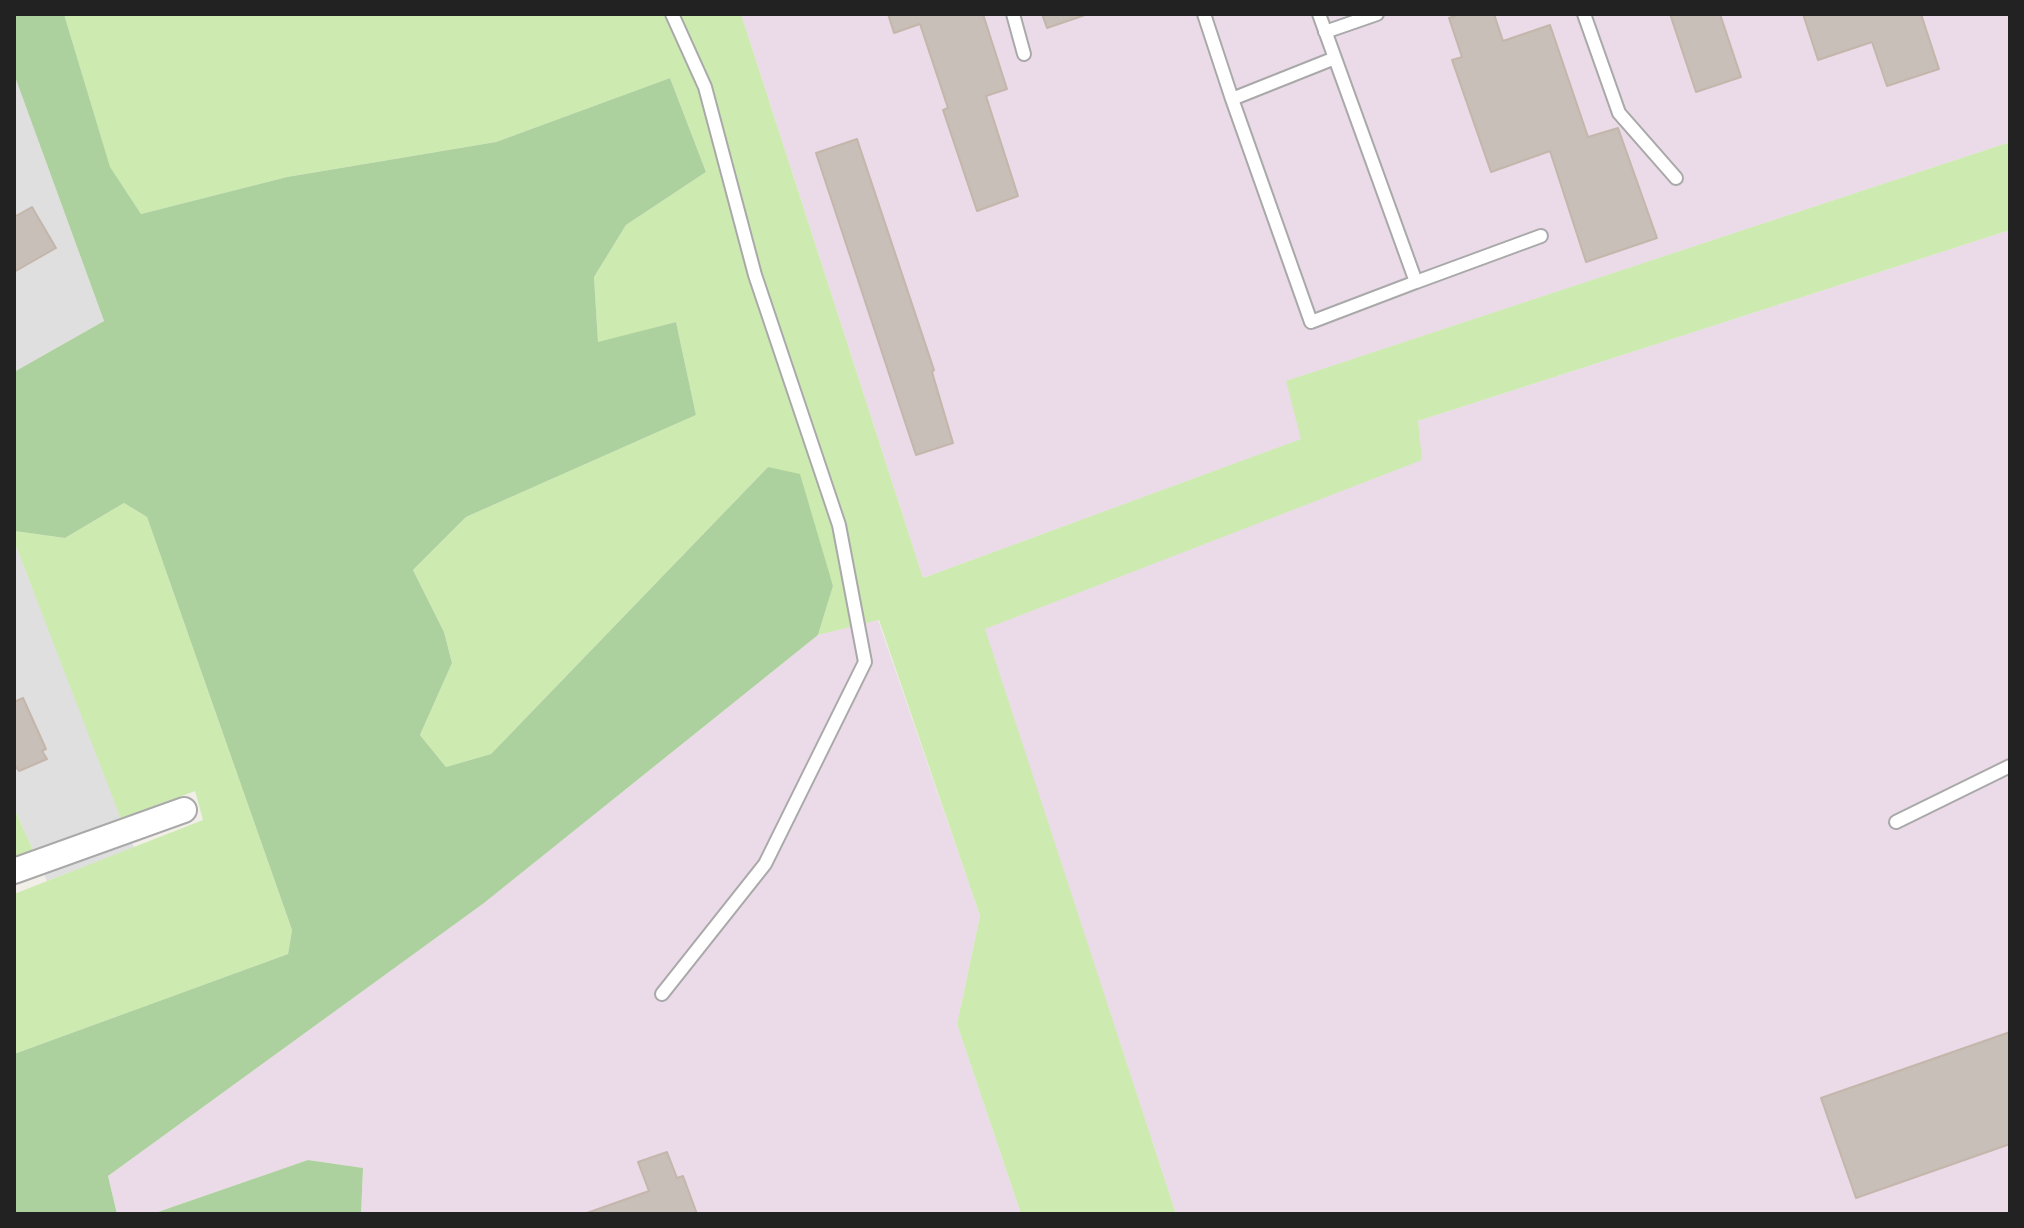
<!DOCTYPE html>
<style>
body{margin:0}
#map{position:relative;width:2024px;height:1228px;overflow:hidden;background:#f2efe9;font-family:Poppins,sans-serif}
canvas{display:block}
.frame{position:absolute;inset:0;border:16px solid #222;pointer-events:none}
</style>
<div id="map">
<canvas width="2024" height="1228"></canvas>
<div class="frame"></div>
</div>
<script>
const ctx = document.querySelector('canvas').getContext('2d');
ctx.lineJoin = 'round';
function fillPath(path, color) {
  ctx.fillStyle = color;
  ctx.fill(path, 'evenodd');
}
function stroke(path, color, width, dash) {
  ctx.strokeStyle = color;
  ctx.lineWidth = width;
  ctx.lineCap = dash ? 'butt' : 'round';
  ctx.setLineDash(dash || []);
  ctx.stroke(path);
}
fillPath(new Path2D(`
 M14 74 104 321 14 372Z
 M14 541 134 848 47 881 14 808Z`), '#e0dfdf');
fillPath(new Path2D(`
 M741 14H2010V142L1287 381 1302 439 923 578Z
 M2010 230V1214H1176L984 629 1421 460 1418 421Z
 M878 620 980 916 957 1024 1021 1214H361L363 1168 308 1160 152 1214H117L108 1176 484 903 818 635Z`), '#ebdbe8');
fillPath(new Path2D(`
 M64 14H741L923 578 1301 439 1286 381 2010 142V230L1418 421 1422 460 985 629 1176 1214H1021L957 1024 980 916 879 620 818 635 833 586 768 467 491 754 446 767 420 735 452 663 444 632 413 570 466 517 696 415 676 322 598 343 594 277 626 225 706 172 670 78 496 142 287 177 141 214 110 168Z
 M124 503 147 517 292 930 288 954 14 1054V894L203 820 195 791 121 819 14 541V531L65 538Z
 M14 808 33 850 14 857Z`), '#cdebb0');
fillPath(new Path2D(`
 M14 14H64L110 167 141 214 287 177 496 142 670 78 706 172 626 225 594 277 598 342 676 322 696 415 466 517 413 570 444 632 452 663 420 735 446 767 491 754 768 467 800 474 833 586 818 635 484 903 108 1176 117 1214H14V1054L288 954 292 930 147 517 124 503 65 538 14 531V372L104 321 14 74Z
 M308 1160 363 1168 361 1214H152Z`), '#add19e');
const building = new Path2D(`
 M888 14H983L1007 89 986 96 1018 196 977 211 943 110 948 108 920 24 894 33Z
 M1042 14H1088L1047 28Z
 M1460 14H1494L1503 41 1550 25 1588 137 1618 128 1657 238 1586 262 1550 151 1491 172 1452 60 1462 57 1449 18Z
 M1670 14H1720L1741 77 1696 92Z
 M1803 14H1921L1939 69 1887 86 1872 42 1818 60Z
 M857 139 934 370 932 372 953 443 916 455 816 153Z
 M32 207 56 248 14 272V217Z
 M23 698 46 749 42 751 47 759 19 771 14 764V702Z
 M2010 1032V1144L1856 1198 1821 1098Z
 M667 1152 677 1178 683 1176 697 1214H584L649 1191 638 1162Z`);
fillPath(building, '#c7bfb8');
stroke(building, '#c4b6ab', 2);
const service = new Path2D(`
 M1013 14 1024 54
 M1204 14 1232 99
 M1319 14 1416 282 1541 236
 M1584 14 1619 113 1676 178
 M1325 32 1377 14
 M1335 58 1232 99 1311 322 1416 282
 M1896 822 2010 766
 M662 994 765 864 865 662 839 525 755 275 705 87 672 14`);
const minor = new Path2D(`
 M14 871 184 810`);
stroke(service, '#a9a9a9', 16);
stroke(minor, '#a9a9a9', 28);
stroke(service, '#fff', 12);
stroke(minor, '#fff', 24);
</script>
